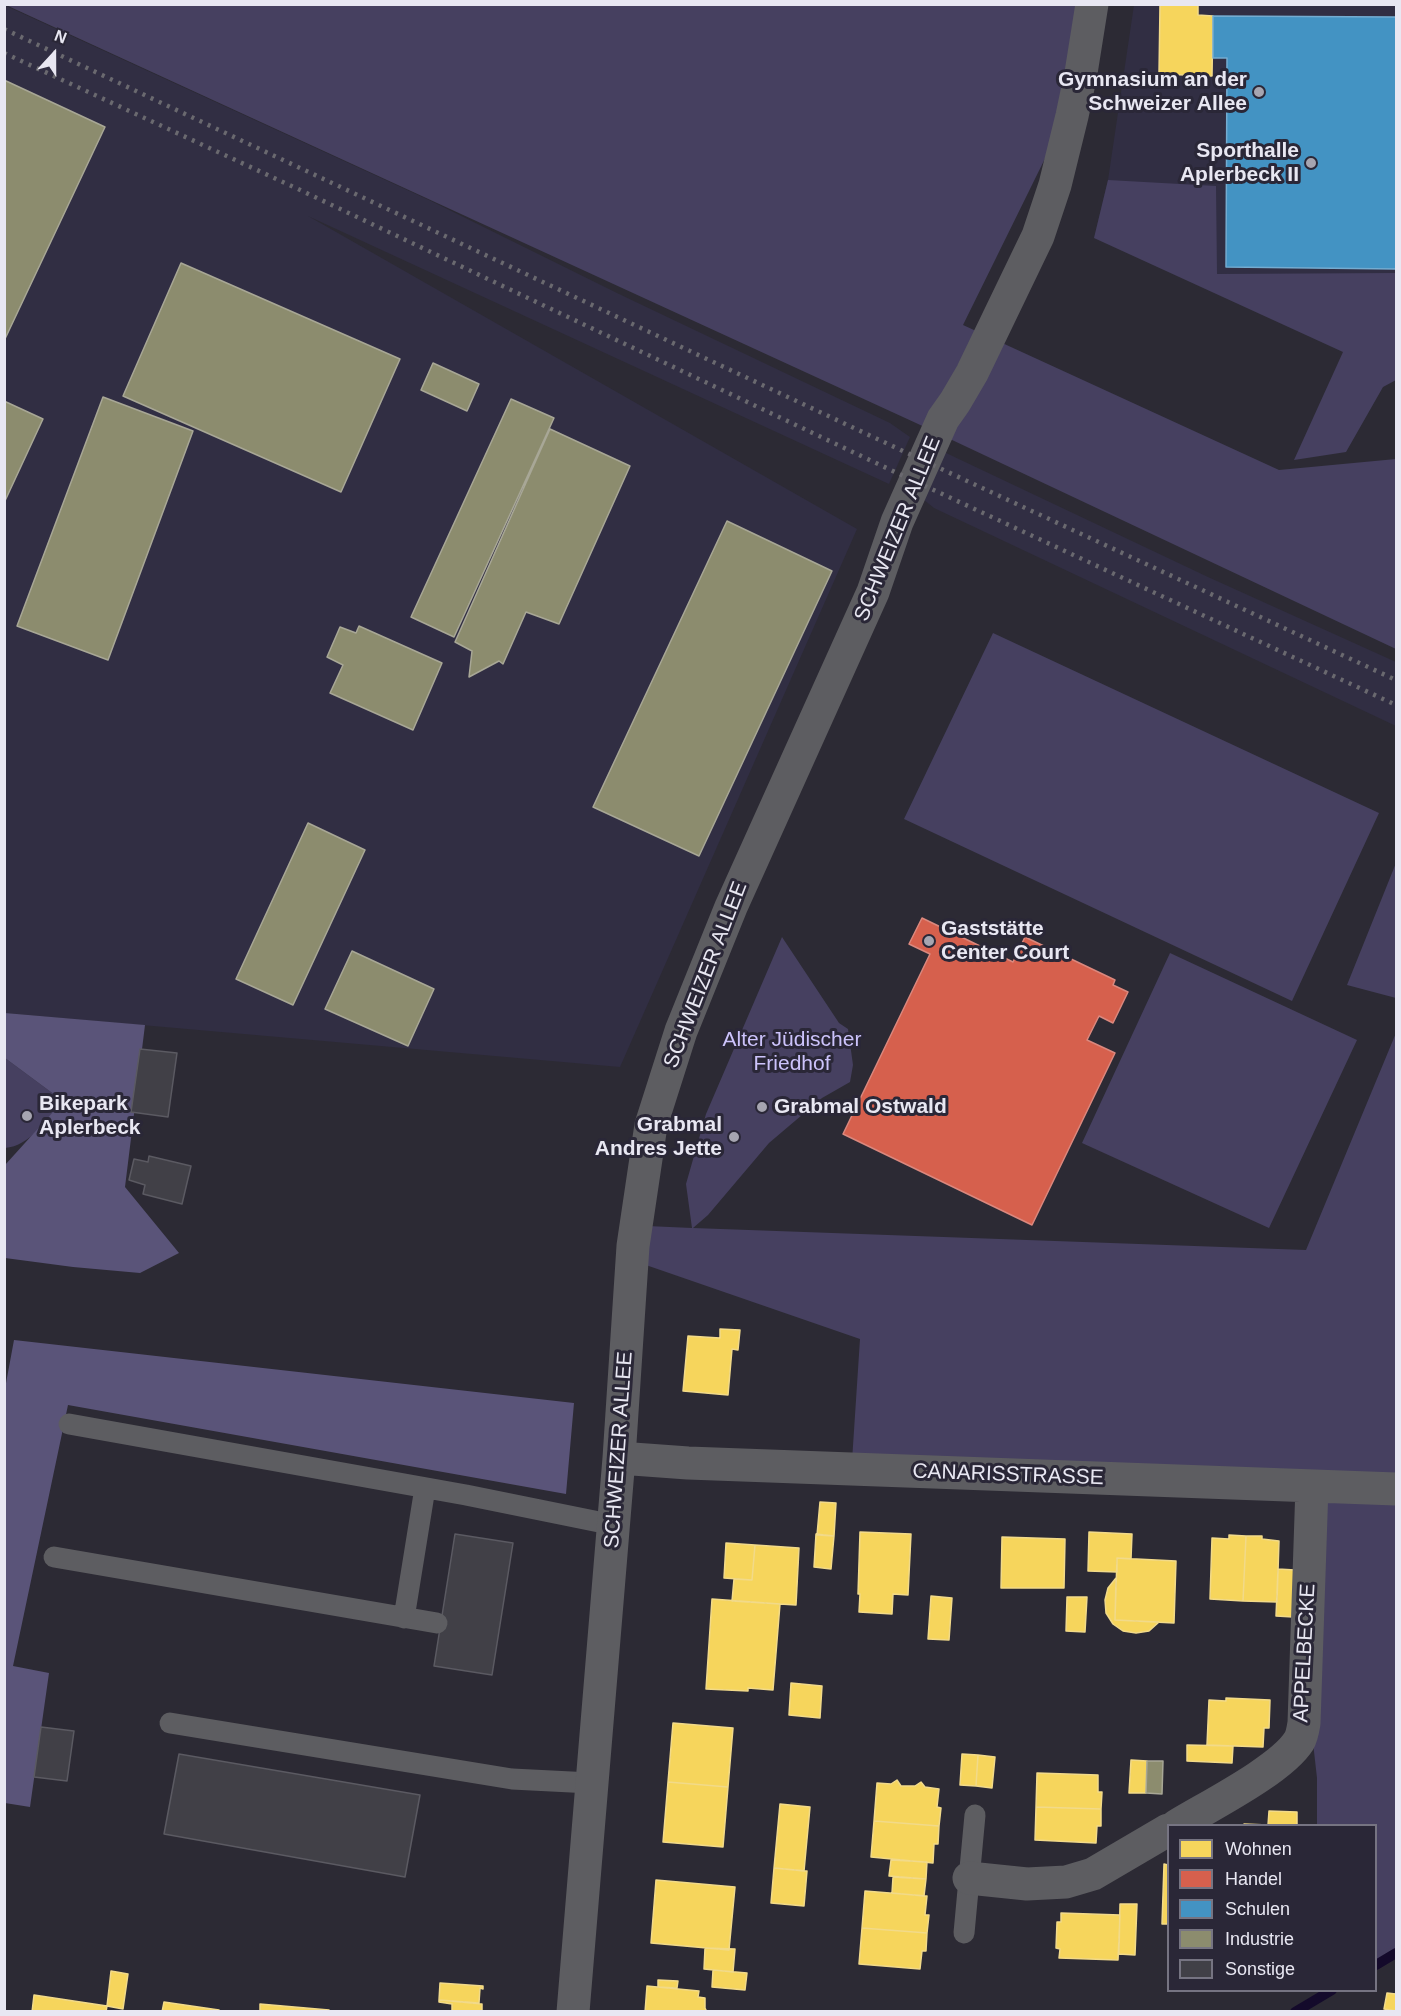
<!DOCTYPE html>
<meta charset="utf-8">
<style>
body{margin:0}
#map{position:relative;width:1401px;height:2016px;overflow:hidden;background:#2c2a34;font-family:Helvetica,sans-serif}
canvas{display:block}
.frame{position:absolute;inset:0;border:6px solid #e8e7f2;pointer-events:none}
.legend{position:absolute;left:1167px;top:1824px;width:210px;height:168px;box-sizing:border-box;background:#2a2737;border:2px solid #767482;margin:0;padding:8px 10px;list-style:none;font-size:18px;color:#e8e7f2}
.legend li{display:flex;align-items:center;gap:12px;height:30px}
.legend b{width:30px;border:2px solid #767482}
.north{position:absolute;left:24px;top:24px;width:60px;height:60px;-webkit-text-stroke:4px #2a2737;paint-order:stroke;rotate:21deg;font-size:16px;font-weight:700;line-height:24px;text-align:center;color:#e8e7f2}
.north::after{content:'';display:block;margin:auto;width:21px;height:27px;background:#e8e7f2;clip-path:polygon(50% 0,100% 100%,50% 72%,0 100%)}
</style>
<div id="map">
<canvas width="1401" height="2016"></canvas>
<div class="frame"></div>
<ul class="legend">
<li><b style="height:16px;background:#f6d55c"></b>Wohnen</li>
<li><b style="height:16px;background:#d6604d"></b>Handel</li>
<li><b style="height:16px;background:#4393c3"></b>Schulen</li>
<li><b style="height:16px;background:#8c8c6e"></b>Industrie</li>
<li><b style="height:16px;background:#414047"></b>Sonstige</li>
</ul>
<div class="north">N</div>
</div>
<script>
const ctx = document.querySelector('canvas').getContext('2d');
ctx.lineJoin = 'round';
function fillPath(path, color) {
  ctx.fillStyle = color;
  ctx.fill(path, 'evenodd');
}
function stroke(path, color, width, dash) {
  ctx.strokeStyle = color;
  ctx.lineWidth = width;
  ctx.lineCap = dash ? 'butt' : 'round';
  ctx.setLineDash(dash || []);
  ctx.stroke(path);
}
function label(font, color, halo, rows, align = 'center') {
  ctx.font = font + ' Helvetica,sans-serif';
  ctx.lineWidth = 6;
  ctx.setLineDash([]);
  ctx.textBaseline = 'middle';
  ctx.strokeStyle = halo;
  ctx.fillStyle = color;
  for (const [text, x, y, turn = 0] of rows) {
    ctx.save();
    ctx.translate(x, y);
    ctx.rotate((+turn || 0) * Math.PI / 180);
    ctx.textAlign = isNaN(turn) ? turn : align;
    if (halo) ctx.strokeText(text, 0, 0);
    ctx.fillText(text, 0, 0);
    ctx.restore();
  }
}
fillPath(new Path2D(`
 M4 5 429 200 619 294 890 423 910 437 889 484 308 216 857 529 620 1067 5 1013Z
 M1134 5H1396V343L1094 238 1108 180Z
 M944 452 1208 577 1396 662V726L934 508 923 499Z`), '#312e43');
fillPath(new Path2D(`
 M6 5H1086L1062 124 963 325 1279 470 1396 459V649L916 423Z
 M1108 180 1216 186 1217 274 1396 273V380L1383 387 1346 452 1294 460 1343 352 1094 238Z
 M993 633 1379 813 1292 1001 904 819Z
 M1396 863V998L1347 985Z
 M782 937 839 1023 848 1029 853 1065 850 1082 822 1098 769 1143 708 1215 693 1228 1306 1250 1396 1033V1477L852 1461 860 1339 643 1264 647 1226 692 1228 686 1184 706 1114Z
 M1170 953 1357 1040 1269 1228 1082 1143Z
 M5 1058 63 1101C48 1119 30 1146 5 1148Z
 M1315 1498 1396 1505V1955L1376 1964V1826L1317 1825V1778L1311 1725Z`), '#464060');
fillPath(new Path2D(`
 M5 1013 145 1025 125 1187 179 1253 140 1273 73 1267 5 1258V1165L63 1101 5 1058Z
 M14 1340 574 1403 566 1494 68 1405 13 1666 49 1673 30 1807 5 1803 4 1394Z`), '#5a5479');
const homes = new Path2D(`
 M1160 5H1198V15L1213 16 1212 76 1159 74Z
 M720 1329 740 1330 738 1350 732 1349 728 1395 683 1391 688 1336 720 1338Z
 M820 1502 836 1503 834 1536 817 1535Z
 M860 1532 911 1534 908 1595 893 1594 892 1614 859 1612 860 1594H858Z
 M1089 1532 1132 1534 1131 1559 1117 1558V1572L1088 1571Z
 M816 1534 834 1536 831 1569 814 1567Z
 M1229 1535 1246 1536 1243 1601 1210 1599 1212 1538 1229 1539Z
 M1246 1536H1262V1539L1279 1541 1277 1602 1243 1601Z
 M1002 1537 1065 1539 1064 1588H1001Z
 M726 1543 755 1545 752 1580 724 1578Z
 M755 1545 799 1548 796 1605 732 1601 734 1579 752 1580Z
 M1117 1558 1176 1561 1174 1623 1115 1620Z
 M1278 1569 1295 1570 1293 1617 1276 1616Z
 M1116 1578 1115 1620 1159 1622 1149 1631 1136 1633 1123 1631 1113 1624 1106 1613 1105 1600 1108 1588Z
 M931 1596 952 1598 949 1640 928 1639Z
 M1067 1597H1087L1085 1632 1066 1631Z
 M712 1599 780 1604 773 1690 748 1688V1691L706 1689Z
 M791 1683 822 1686 820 1718 789 1715Z
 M1226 1698 1270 1700 1269 1728H1264L1263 1747 1207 1745 1209 1700 1226 1701Z
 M673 1723 733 1728 728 1787 668 1782Z
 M1187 1745 1233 1746 1232 1763 1187 1761Z
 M962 1754 978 1755 976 1786 960 1785Z
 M978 1755 995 1757 992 1788 976 1786Z
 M1131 1760 1147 1761 1146 1793H1129Z
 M1037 1773 1098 1775V1792H1102L1101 1809 1036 1807Z
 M897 1780 901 1786H915L921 1782 925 1787 939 1789 937 1807 941 1808 939 1826 874 1821 877 1783 891 1784Z
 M668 1782 728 1787 723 1847 663 1842Z
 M780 1804 810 1807 804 1871 774 1868Z
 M1036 1807 1101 1809V1826H1097L1096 1843 1035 1840Z
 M1269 1811 1297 1812V1826H1244V1824L1268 1825Z
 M874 1821 939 1826 938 1844H934L933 1863 871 1857Z
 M891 1860 927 1862 926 1879 889 1876Z
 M1164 1864 1168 1865V1924H1162Z
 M774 1868 807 1871 804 1906 771 1903Z
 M893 1877 926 1879 924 1896 892 1893Z
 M656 1880 735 1887 729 1950 651 1943Z
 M865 1891 927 1896 925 1915H929L927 1933 862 1928Z
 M1120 1904H1137L1135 1955 1119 1954Z
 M1061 1913 1120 1915 1118 1960 1059 1958 1060 1949 1056 1948 1057 1922H1061Z
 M862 1928 927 1933 926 1951H922L920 1969 859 1964Z
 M705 1948 735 1949 733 1972 704 1969Z
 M713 1970 747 1973 745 1990 712 1987Z
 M111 1971 128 1974 123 2009 107 2006Z
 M658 1980 678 1981 677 1988 658 1987Z
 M440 1983 483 1986V1989L480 1988 479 2003 439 2000Z
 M647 1986 699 1991 698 1997 705 1998V2008L707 2012H645Z
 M1387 1993 1396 1994V2011L1384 2009Z
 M34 1995 107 2006 106 2012H32Z
 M439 2000 482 2004V2012H452V2004L439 2002Z
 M164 2002 219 2010 218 2012H162Z
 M260 2004 329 2010V2012H260Z`);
fillPath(homes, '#f6d55c');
stroke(homes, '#f2da89', 1.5);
const shops = new Path2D(`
 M922 918 1013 962 1025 937 1115 980 1113 985 1128 992 1113 1023 1099 1016 1087 1040 1115 1053 1032 1225 843 1134 930 954 909 944Z`);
fillPath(shops, '#d6604d');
stroke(shops, '#db887e', 1.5);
const schools = new Path2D(`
 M1213 16 1396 17V269L1226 267 1227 58H1213Z`);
fillPath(schools, '#4393c3');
stroke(schools, '#74acd1', 1.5);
const industry = new Path2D(`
 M4 80 105 127 4 341Z
 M181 263 400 359 341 492 123 396Z
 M433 363 479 384 467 411 421 390Z
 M103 397 193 431 108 660 17 626Z
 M511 399 554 418 454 637 411 617Z
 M4 401 43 419 4 503Z
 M550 429 630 466 559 624 526 612 503 664 499 661 469 677 472 651 455 642Z
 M727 521 832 571 699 856 593 807Z
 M359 626 442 663 413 730 330 693 343 665 327 657 340 627 356 633Z
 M308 823 365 850 293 1005 236 979Z
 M352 951 434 989 408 1046 325 1009Z
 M1147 1761H1163L1162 1794 1146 1793Z`);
fillPath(industry, '#8c8c6e');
stroke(industry, '#a8a796', 1.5);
stroke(new Path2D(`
 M1376 1965 1396 1953
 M1295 2012 1332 1990`), '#140a2b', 10);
const building = new Path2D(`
 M140 1049 177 1053 168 1117 131 1112Z
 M149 1156 191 1166 182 1204 143 1194 145 1185 129 1180 134 1159 148 1162Z
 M455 1534 513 1543 492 1675 434 1666Z
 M41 1727 74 1731 67 1781 34 1777Z
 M179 1754 420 1795 405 1877 164 1834Z`);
fillPath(building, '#414047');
stroke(building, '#5b5a62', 1.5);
stroke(new Path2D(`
 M69 1424 466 1495 614 1525
 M54 1557 437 1623
 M404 1618 425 1488
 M170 1723 512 1779 591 1783
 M964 1933 975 1815`), '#5d5d61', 21);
stroke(new Path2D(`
 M619 1458 688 1463 1396 1489
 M1176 1826C1207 1807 1281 1770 1299 1741 1302 1736 1303 1729 1304 1723L1312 1486
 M969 1878 1027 1884 1066 1882 1093 1874 1168 1830
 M573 2012 619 1458 633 1246 651 1125 681 1031 731 907 873 592 897 522 943 419 955 402 972 373 1038 236 1055 185 1072 116 1081 73 1092 4`), '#5d5d61', 33);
stroke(new Path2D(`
 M4 29 937 467 1396 680
 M4 53 298 189 895 472 1396 705`), '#6a696f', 4.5, [3, 6]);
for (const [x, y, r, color] of [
 [1259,92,6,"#a6a5b0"],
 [1311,163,6,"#a6a5b0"],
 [929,941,6,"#a6a5b0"],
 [762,1107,6,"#a6a5b0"],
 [27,1116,6,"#a6a5b0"],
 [734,1137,6,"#a6a5b0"]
]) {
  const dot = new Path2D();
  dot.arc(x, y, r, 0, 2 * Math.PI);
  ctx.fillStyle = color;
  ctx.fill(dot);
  stroke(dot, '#2a2737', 2);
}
label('bold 21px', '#e8e7f2', '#2a2737', [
 ["Gymnasium an der",1247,80],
 ["Schweizer Allee",1247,104],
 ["Sporthalle",1299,151],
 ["Aplerbeck II",1299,175],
 ["Gaststätte",941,929,"left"],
 ["Center Court",941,953,"left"],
 ["Bikepark",39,1104,"left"],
 ["Aplerbeck",39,1128,"left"],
 ["Grabmal Ostwald",774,1107,"left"],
 ["Grabmal",722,1125],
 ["Andres Jette",722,1149]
], 'right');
label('21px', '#e8e7f2', '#2a2737', [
 ["SCHWEIZER ALLEE",898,529,-68],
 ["SCHWEIZER ALLEE",706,975,-69],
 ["SCHWEIZER ALLEE",619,1450,-86],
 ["CANARISSTRASSE",1008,1475,2],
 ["APPELBECKE",1305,1653,-87]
]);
label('21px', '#ccc3fb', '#2a2737', [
 ["Alter Jüdischer",792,1040],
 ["Friedhof",792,1064]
]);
</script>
